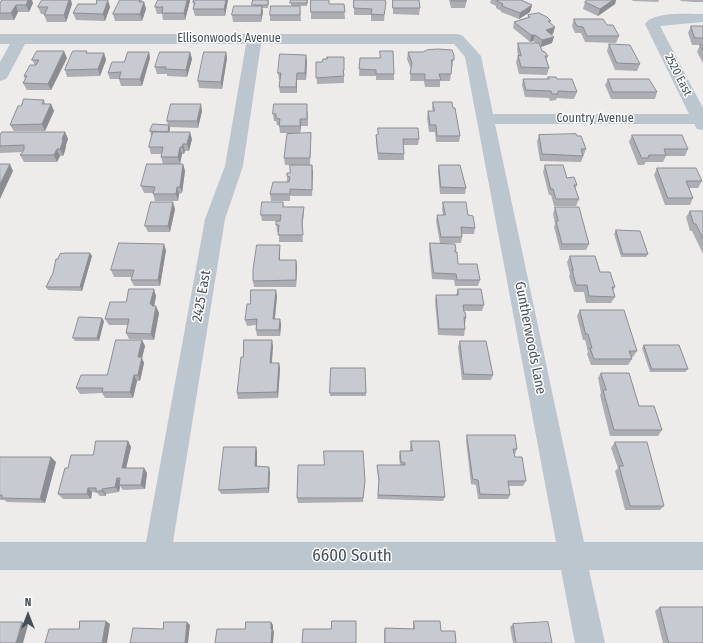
<!DOCTYPE html>
<style>
body{margin:0}
#map{position:relative;width:703px;height:643px;overflow:hidden;background:#eeebeb;font-family:"Fira Sans Condensed",sans-serif}
canvas{display:block}
.north{position:absolute;left:8px;top:595px;width:40px;height:40px;-webkit-text-stroke:3px #fff;paint-order:stroke;rotate:0deg;font-size:11px;font-weight:700;line-height:16px;text-align:center;color:#434f59}
.north::after{content:'';display:block;margin:auto;width:14px;height:18px;background:#434f59;clip-path:polygon(50% 0,100% 100%,50% 72%,0 100%)}
</style>
<div id="map">
<canvas width="703" height="643"></canvas>
<div class="north">N</div>
</div>
<script>
const ctx = document.querySelector('canvas').getContext('2d');
ctx.lineJoin = 'round';
function fillPath(path, color) {
  ctx.fillStyle = color;
  ctx.fill(path, 'evenodd');
}
function stroke(path, color, width, dash) {
  ctx.strokeStyle = color;
  ctx.lineWidth = width;
  ctx.lineCap = dash ? 'butt' : 'round';
  ctx.setLineDash(dash || []);
  ctx.stroke(path);
}
function label(font, color, halo, rows, align = 'center') {
  ctx.font = font + ' "Fira Sans Condensed",sans-serif';
  ctx.lineWidth = 3;
  ctx.setLineDash([]);
  ctx.textBaseline = 'middle';
  ctx.strokeStyle = halo;
  ctx.fillStyle = color;
  for (const [text, x, y, turn = 0] of rows) {
    ctx.save();
    ctx.translate(x, y);
    ctx.rotate((+turn || 0) * Math.PI / 180);
    ctx.textAlign = isNaN(turn) ? turn : align;
    if (halo) ctx.strokeText(text, 0, 0);
    ctx.fillText(text, 0, 0);
    ctx.restore();
  }
}
fillPath(new Path2D(`
 M703 14V22L660 26 703 108V130L697 129 694 124H495L584 542H703V570H589L605 643H575L561 570H0V542H146L205 219 225 166 246 44H25L8 76 6 79 0 81V62L10 44H0V34H458L463 36 481 56 493 114H689L645 24C653 11 688 14 703 14ZM261 44H454L465 57 556 542H173L225 219 243 166Z`), '#bbc6cf');
fillPath(new Path2D(`
 M120 0H142L143 2H144L146 9 142 21H115L113 14Z
 M228 0 225 16H195L193 9 194 7 193 2Z
 M253 0H269L268 8H262L263 12 261 22H233L232 15 253 6Z
 M291 0H308L307 6H300L301 21H270V15L291 6Z
 M354 0 385 9 384 21H371V15H354Z
 M393 0H419L420 8 419 15 393 14Z
 M449 0H467L465 8H451Z
 M491 0H521L532 5 530 12 519 19 501 12V11L496 8V6L490 3Z
 M588 0H616L615 4 598 16 583 9 585 2Z
 M632 0H663H659L658 2 633 1Z
 M680 0H703V2H694L681 1Z
 M190 1 185 20H163L162 14H157L155 7Z
 M33 3 29 12H18L14 20H0V4Z
 M72 4 66 22H47L44 15 45 14H41L38 7Z
 M96 4 110 7 105 21 76 20 73 13Z
 M329 4H344L345 19H311V12Z
 M528 15 551 21 550 23 553 34H551L552 43 541 47H540L542 51 548 56 546 61 549 68 547 75 519 74 516 62 518 55 517 50 518 43H536L533 41 530 42 513 28 514 22 528 17Z
 M574 19 619 36 616 43 585 42 581 33H575L572 26Z
 M691 26H703V63L697 52 700 45H692L688 33Z
 M609 44 640 64 637 71 615 70 607 51Z
 M149 52 150 58 142 86H121L119 79H110L108 73 124 62Z
 M190 52 192 59 187 77 167 76V74H157L155 67Z
 M226 52 227 58 222 89 199 88 198 81Z
 M408 52 454 55 450 81H440V87H425L424 81H410L411 69 407 59Z
 M88 53H104L106 60 100 76 67 77 65 70Z
 M344 57V83L317 84 316 62H322L327 59Z
 M67 58 51 90H27L23 83 25 79 24 76 35 65 32 60Z
 M360 58 394 74V80H376V76H359Z
 M307 61 306 80H297V93H280L279 87 280 80H279L278 73Z
 M548 77 557 79 577 92 574 99 557 98 556 100 550 101 549 98 525 97 522 85 523 79H547Z
 M608 79 657 92 655 99H611L605 85Z
 M44 100 45 104H51L54 111 45 131H14L10 125 21 106Z
 M433 102 453 108 460 136 459 142H436L435 132H429L427 118 428 111H433L432 108Z
 M202 111 198 128 170 127 169 132 192 139 189 151H185L184 154H182L180 164H163L161 157 162 154H151L149 147 152 135H151L150 131 168 125 167 121Z
 M308 111V126H301L300 133H280L279 125H277L276 121H274L273 114Z
 M65 132 68 139 66 145V146L63 156H60L57 162H24L20 155 22 152 0 153V136Z
 M311 133 310 165H285L284 158Z
 M376 135 419 139 418 145H403L404 154V160H378L376 142Z
 M539 135 577 136 586 149 581 162 540 161 537 142Z
 M632 135 688 149 685 156H666L663 162H646L644 165H638L629 142Z
 M183 164 185 171 182 193 179 194 178 201H155L153 193H144L141 186Z
 M312 165V196H290V201H271L270 194 287 182V176L290 173Z
 M439 165 466 188 465 194H440L438 171Z
 M545 165 567 178 577 185 575 189 579 199 576 206H554L551 195H549L543 172Z
 M657 168 702 181 698 188H689L693 198 690 205H665L654 175Z
 M283 202 284 207 304 213 302 229 303 242H279V232H277L276 221H262L261 215Z
 M443 202 468 215 475 228 474 234H462V237L461 243H445L456 250V252L458 264 480 280 478 286H455L454 280 432 279 429 250 430 243H440L436 221 437 215H443L442 209Z
 M555 207 589 244 586 250H560L554 227 555 224 553 214Z
 M175 209 170 232H148L145 226Z
 M690 211H703V254L692 231H690L686 217Z
 M616 230 648 254 646 257H621L614 234Z
 M280 245V260L297 266 296 287H254L253 281Z
 M166 250 160 286H134L131 280 132 277H114L111 270Z
 M90 253 92 256 82 291 48 290 46 287 53 273 58 259Z
 M570 256 600 272 615 287 613 291 615 297 611 303H586L584 292H574L569 276 570 274 567 262Z
 M458 289 484 305 482 311H464L466 318 465 324V329L464 336 438 335 435 301 436 295H456Z
 M156 296 154 306 159 313 154 340 129 339 126 333 128 325H109L105 319 126 302Z
 M277 296 275 319H280L281 325 280 336H257L256 330V325L247 326 245 320 250 304Z
 M580 310 637 351 633 357H631L632 359 628 365H591L587 354 588 352 585 340H583L577 316Z
 M104 321 99 341H75L73 338Z
 M142 340 145 346 142 358 144 363 140 381H137L133 398H105L102 393 80 394 76 388 107 375Z
 M460 341 493 375 491 380H462L458 347Z
 M644 345 688 369 685 372H650L642 348Z
 M273 346 272 363H279L280 369 278 398 238 399 237 393 243 357Z
 M331 368 366 393V396H330Z
 M601 373 639 406 662 430 658 436H610L600 395 601 393 598 378Z
 M467 435 517 449 515 454H514L515 457 526 481 523 486H509L510 495 508 499H478L476 485 471 484 466 440Z
 M128 441 131 447 126 468H144L147 473 145 489 123 490 120 486 119 492 106 494V496H100L97 493 92 492 91 499H63L58 494 68 468 93 455Z
 M411 441 445 497 443 501 377 499 379 484 377 470V465H400L399 456 400 451H410V447Z
 M615 442 664 506 660 510H625L615 471 618 468 611 448Z
 M256 447 257 452V467L270 472 269 493 221 494 219 490Z
 M0 457 56 462 45 503 7 502 4 500H0Z
 M365 481 363 502 298 503 297 498Z
 M660 607 703 643H663L655 611Z
 M414 621 441 631 456 643H384V631L385 628 413 629V624Z
 M513 624 552 643H513L510 627Z`), '#acaeb4');
fillPath(new Path2D(`
 M28 0H32L33 3 29 12 26 5Z
 M69 0H71L72 4 66 22 64 15Z
 M108 0 110 7 105 21 103 14Z
 M187 0H190V1L185 20 184 13Z
 M226 0H228L225 16 224 9Z
 M613 0H616L615 4 598 16 600 9Z
 M144 2 146 9 142 21 140 14Z
 M16 5 18 12 14 20 11 13Z
 M532 5 530 12 519 19 520 13Z
 M262 6 263 12 261 22V15Z
 M555 27 553 34 544 36 546 30Z
 M531 35H535L533 41 530 42Z
 M554 37 552 43 541 47 542 40Z
 M64 51 67 58 51 90 48 84Z
 M149 52 150 58 142 86 140 79Z
 M190 52 192 59 187 77 186 70Z
 M226 52 227 58 222 89 221 82Z
 M104 53 106 60 100 76 98 69Z
 M306 55 307 61 306 80 305 73Z
 M297 73V93L296 87Z
 M51 104 54 111 45 131 42 124Z
 M201 104 202 111 198 128 197 121Z
 M300 119 301 126 300 133Z
 M169 125 170 128 169 135 168 132Z
 M65 132 68 139 66 145V146L65 151 63 156 60 149 62 139Z
 M190 132 192 139 189 151 187 144Z
 M183 144 185 151 184 154 182 147Z
 M180 147 182 154 180 164 178 157Z
 M57 149 60 156 57 162 54 155Z
 M10 164 13 171 0 199V184Z
 M183 164 185 171 182 193 180 187Z
 M312 165 313 172 312 196Z
 M177 187 179 194 178 201 176 194Z
 M173 202 175 209 170 232 168 226Z
 M164 244 166 250 160 286 158 280Z
 M280 245V266L279 260Z
 M90 253 92 256 82 291 80 287Z
 M296 260 297 266 296 287Z
 M154 289 156 296 154 307 155 310 150 304Z
 M276 290 277 296 274 325 273 319Z
 M156 306 159 313 154 340 151 334Z
 M102 318 104 321 99 341 97 338Z
 M280 319 281 325 280 336 279 330Z
 M142 340 145 346 142 358 144 363 140 381 138 375V357Z
 M272 340 273 346 271 369 270 363Z
 M279 363 280 369 278 398 277 392Z
 M134 375 137 381 133 398 130 392Z
 M128 441 131 447 125 473 122 468Z
 M256 447 257 452V471L255 466Z
 M51 457 56 462 45 503 40 499Z
 M269 467 270 472 269 493 268 488Z
 M144 468 147 473 145 489 141 485Z
 M117 478 121 483 119 485 120 486 119 492 115 487Z
 M88 488 92 492 91 499 87 494Z
 M102 489 106 494V496L102 491Z
 M106 621 110 624 107 643H102Z
 M22 622 28 625 23 643H16Z
 M187 622 190 625 188 643H185Z
 M271 622 273 625V629L274 632 273 643H271Z`), '#8c8d92');
const building = new Path2D(`
 M2 0H28L26 5H16L11 13H0V4Z
 M42 0H69L64 15H44L48 7H38Z
 M97 0H108L103 14 73 13 78 4H96Z
 M120 0H140L139 2H144L140 14H113Z
 M158 0H187L184 13H162L163 7H155Z
 M194 0H226L224 9H193L195 2H193Z
 M253 0H268V5H252Z
 M291 0H307V3H290Z
 M311 0H329V4H344L345 12H311Z
 M354 0H385L386 3 384 15 371 14 372 9 354 8Z
 M393 0H419L420 8H393Z
 M451 0H466V1H452Z
 M499 0H521L532 5 520 13 502 6 503 4 497 1Z
 M588 0H613L600 9 585 2Z
 M234 6H262L261 15H232Z
 M271 6H300V15H270Z
 M539 13 547 17 551 21H548L555 27 546 30 554 37 542 40 535 35H531L514 22 530 17 528 15Z
 M574 19H603L607 25H613L619 36H587L583 27 577 26Z
 M691 26H703V38H695Z
 M518 43H539L542 51 545 52 548 56H545L549 68 521 67 518 55 521 56Z
 M609 44 630 45 640 64 617 63Z
 M700 45H703V50Z
 M438 49 452 50 454 55V60H451L452 63 451 74H439L441 80H425V74H410L412 63 408 52H423L427 50Z
 M37 51H64L48 84 23 83 27 76H24L30 65H36L39 60H32Z
 M73 51H87L86 53H104L98 69 65 70Z
 M380 51H393L394 74H376V70L359 69 360 58H380Z
 M128 52H149L140 79H119L121 72 108 73 112 62H124Z
 M160 52H190L186 70 165 69 166 67H155Z
 M204 52H226L221 82 198 81Z
 M280 54 306 55 305 73H297L296 87H279L281 73H278Z
 M327 57H344V70H343L344 76 316 78V62H322L323 59H327Z
 M548 77H556L557 79H572L577 92 558 91V94H552L551 91 526 90 523 79H549Z
 M608 79H649L657 92H613Z
 M24 99 44 100 42 104H51L42 124 10 125 18 106H21Z
 M433 102H452L453 108H455L460 136H437L436 125H430L428 111H434Z
 M171 104H201L197 121H167Z
 M274 104H307V119H300V126H279L280 119 276 118V114H273Z
 M153 124 169 125 168 132 150 131Z
 M378 128H418L419 139H403L404 154 378 153 376 135 378 134Z
 M2 132H65L62 139 63 140 62 144 60 149H57L54 155H20L24 150V145L0 146V136Z
 M153 132H190L187 144H183L182 147H180L178 157H161L163 147H149Z
 M311 133 310 158H284L287 134Z
 M576 134 577 136H581L586 149H581L583 156 542 154 539 135Z
 M632 135H682L688 149H664L666 155H649L648 158H642Z
 M0 164H10L0 184Z
 M147 164H183L180 187H177L176 194H153L155 187 141 186Z
 M290 165H312V190L290 189V194H270L273 182H289L290 177 287 176V173H290Z
 M439 165H460L466 188 441 187Z
 M545 165H563L567 178 574 177 577 185H574L579 199H556L553 189H551Z
 M657 168H696L702 181H686L693 198H668Z
 M151 202H173L168 226H145Z
 M262 202H283V207H304L302 222 303 235H278L279 225H276V221H280L281 215H261Z
 M443 202H466L468 215 473 216 475 228 461 227 462 237H441L437 215H445Z
 M555 207H579L589 244H562L556 221H558Z
 M690 211H703V239L696 224H694Z
 M616 230 640 231 648 254H623Z
 M119 243 164 244 158 280H131L134 270H111Z
 M430 243 455 244 456 250H455V252H457L458 264H477L480 280H457L456 274 434 273Z
 M257 245H280L279 260H296V280L253 281V270Z
 M65 253H90L80 287H46L53 273 56 259H58L60 254Z
 M570 256H595L600 272H610L615 287H612L615 297 589 296 587 285H576L572 269 573 270Z
 M129 289H154L150 304H152V306H156L151 334 126 333 129 319H105L110 302H126Z
 M458 289H481L484 305H463L464 312H465L466 318 464 317 465 329H439L436 295H458Z
 M251 290H276L273 319H280L279 330H256L257 319 245 320 247 304H250Z
 M580 310H624L637 351H629L632 359H594L590 348H592L588 334H586Z
 M79 317 102 318 97 338H73Z
 M116 340H142L138 357H142L138 375H134L130 392H102L103 388H76L81 375H107Z
 M244 340H272L270 363H279L277 392 237 393 241 357H243Z
 M460 341H486L493 375 464 374Z
 M644 345H679L688 369H652Z
 M331 368H365L366 393H330Z
 M601 373H629L639 406H654L662 430H614L603 390H606Z
 M467 435H515L517 449H513L515 457H522L526 481H508L510 495 480 494 478 480 473 479Z
 M96 441H128L122 468H144L141 485H119L120 478H117L115 487 102 489V491H96V488H88L87 494H58L65 468H68L71 455H93Z
 M411 441H439L445 497 378 495 379 479 377 465H405V463L401 462 400 451H412Z
 M615 442H647L664 506H630L619 466H623Z
 M224 447H256L255 466 269 467 268 488 219 490Z
 M324 451H363L365 481 363 498H297L298 465H324Z
 M0 457H51L40 499 2 498V495H0Z
 M660 607H703V643H669Z
 M80 621H106L102 643H45L49 629H79Z
 M332 621H356V643H302L303 629H331Z
 M414 621H440L441 631H455L456 643H385V628L414 629Z
 M0 622H22L16 643H0Z
 M164 622H187L185 643H130L133 628 163 629Z
 M246 622H271V629H272L271 643H215L217 629H245Z
 M548 622 552 643H516L513 624Z`);
fillPath(building, '#c8cad1');
stroke(building, '#8c8d92', 1);
label('12px', '#434f59', '#fff', [
 ["Ellisonwoods Avenue",229,39],
 ["2520 East",678,75,63],
 ["Country Avenue",595,119]
]);
label('14px', '#434f59', '#fff', [
 ["2425 East",202,296,-80],
 ["Guntherwoods Lane",530,338,79]
]);
label('17px', '#434f59', '#fff', [
 ["6600 South",352,556]
]);
</script>
